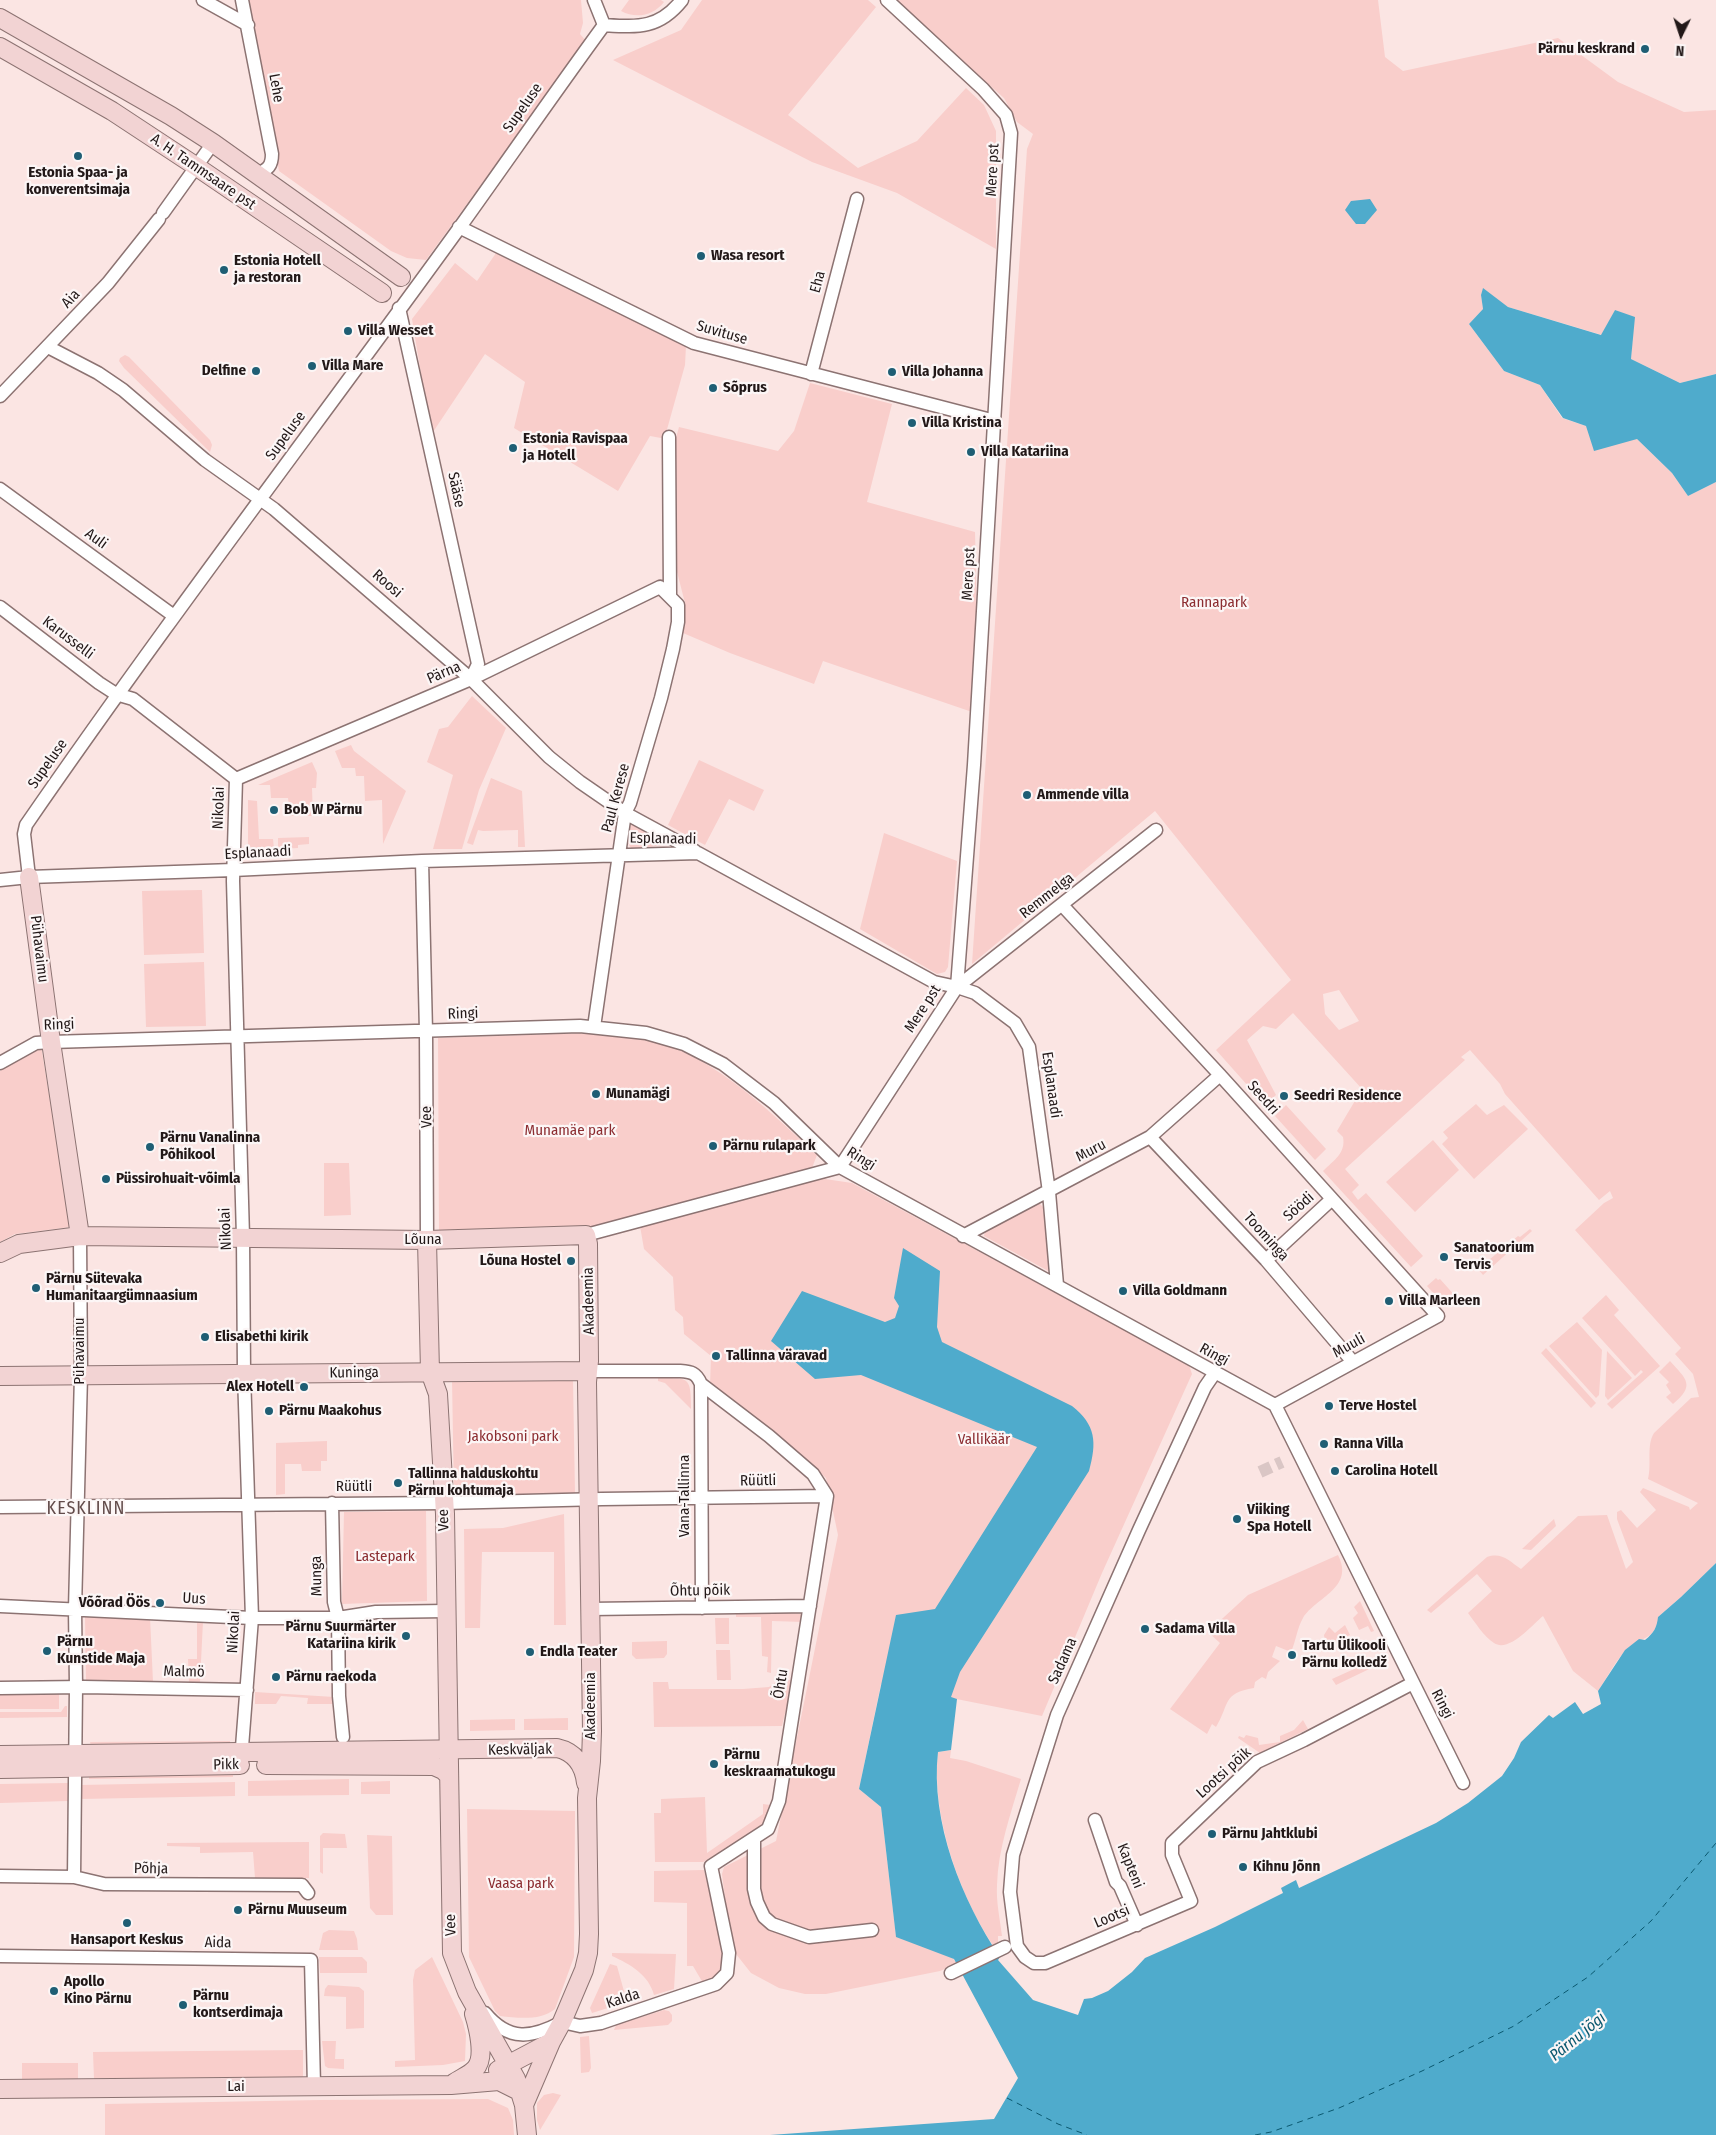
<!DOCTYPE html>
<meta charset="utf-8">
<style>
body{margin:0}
#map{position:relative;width:1716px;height:2135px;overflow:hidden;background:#fbe5e3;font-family:"Fira Sans Condensed",sans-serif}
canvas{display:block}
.north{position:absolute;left:1656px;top:10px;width:50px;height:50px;-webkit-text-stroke:4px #fcf6f6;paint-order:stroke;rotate:184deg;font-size:14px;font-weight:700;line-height:20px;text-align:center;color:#221818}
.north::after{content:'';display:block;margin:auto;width:18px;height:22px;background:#221818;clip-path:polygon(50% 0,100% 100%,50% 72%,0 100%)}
</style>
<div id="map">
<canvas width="1716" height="2135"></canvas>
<div class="north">N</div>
</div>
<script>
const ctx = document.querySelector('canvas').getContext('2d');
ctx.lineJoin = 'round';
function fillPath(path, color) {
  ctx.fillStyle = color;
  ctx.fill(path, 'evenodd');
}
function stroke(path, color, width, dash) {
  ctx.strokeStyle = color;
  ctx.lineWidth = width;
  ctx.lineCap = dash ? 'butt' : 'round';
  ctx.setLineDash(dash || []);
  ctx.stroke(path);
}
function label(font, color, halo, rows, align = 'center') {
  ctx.font = font + ' "Fira Sans Condensed",sans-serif';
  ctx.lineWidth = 4.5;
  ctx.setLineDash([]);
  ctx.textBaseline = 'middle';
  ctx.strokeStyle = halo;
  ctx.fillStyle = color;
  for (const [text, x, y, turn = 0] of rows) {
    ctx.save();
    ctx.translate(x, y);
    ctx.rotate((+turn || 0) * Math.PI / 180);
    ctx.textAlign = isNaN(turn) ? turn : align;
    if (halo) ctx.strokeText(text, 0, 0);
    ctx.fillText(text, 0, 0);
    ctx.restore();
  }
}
fillPath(new Path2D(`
 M247 0H581L583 23 580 34 586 41 426 260 407 258 391 251 279 171Z
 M629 0H661L664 2C653 16 636 19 621 11Z
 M702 0H868L876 7 788 115 858 168 917 141 966 88 984 105 996 131V249L897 193 812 162 613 60 681 30Z
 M893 0H1378L1385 57 1403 71 1558 38 1618 82 1684 112 1716 110V374L1680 383 1631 359 1634 318 1615 310 1602 335 1508 307 1483 289 1481 295 1483 309 1469 324 1504 371 1540 385 1562 418 1586 426 1637 439 1672 473 1688 496 1716 482V1563L1681 1597 1659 1616C1655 1643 1638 1636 1625 1651 1614 1663 1607 1678 1598 1691L1573 1671 1543 1616C1532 1625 1509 1653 1494 1643 1484 1637 1475 1622 1468 1613L1492 1591 1477 1574 1431 1613 1427 1610 1487 1557C1502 1552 1509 1561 1521 1569L1578 1516 1607 1515 1626 1569 1633 1562 1617 1519V1512L1621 1510 1637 1528 1656 1510 1640 1492 1643 1488 1689 1507 1690 1510 1698 1503 1648 1479C1652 1464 1646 1446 1654 1433L1691 1398 1699 1397 1693 1374 1675 1354 1681 1348 1575 1230 1604 1203 1613 1198 1610 1191 1599 1200 1505 1094 1500 1084 1470 1050 1461 1057 1465 1060 1345 1169 1359 1185 1352 1192 1358 1200 1366 1193 1423 1256 1411 1267 1323 1171C1334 1160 1346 1153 1343 1137L1337 1131 1362 1089 1293 1013 1276 1029 1263 1026 1247 1040 1276 1095 1265 1105 1216 1050 1291 980 1155 811 972 964 1027 149 1033 134 1017 122 1004 98ZM1339 990 1359 1021 1339 1030 1325 1014 1323 994Z
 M496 253 686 346 685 365 666 433 661 438 650 436 618 491 514 428 525 382 485 354 431 435 412 319 455 263 477 281Z
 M125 355 129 357 210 440 212 445 210 452 124 368 119 361 120 358Z
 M810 383 892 404 867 502 975 532 978 664 975 713 823 661 814 684 730 653 683 633 685 603 675 564 674 445 679 427 778 451 794 431Z
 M472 696 506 728 479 790 462 849H433L453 775 427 762 439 729 448 727Z
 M351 745 354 751 406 791 383 844 382 800 365 801 364 776H356L355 768H342L335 751Z
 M699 760 764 790 754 811 729 799 705 845 668 825Z
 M312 762 317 773 316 788H312L313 816H290L288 798H271L270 785H258Z
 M491 778 522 791 525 847H518V830L483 831 478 830 473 845 467 843Z
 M248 800 257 801 259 839H273L274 849 248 850Z
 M633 824 664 841V845L632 849C625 842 628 833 631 825Z
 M884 833 957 861 948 967 945 972 937 974 860 929Z
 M309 837V844L298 845V848L278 849V838Z
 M202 890 204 953 144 955 142 891Z
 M204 962 206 1026 146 1027 144 964Z
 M589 1033C603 1033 620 1032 634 1035 709 1051 763 1105 817 1155L812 1168 587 1228 439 1232 438 1038Z
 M41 1046 71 1227 15 1234 0 1242V1071Z
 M1476 1104 1487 1115 1504 1105 1528 1129 1474 1179 1442 1144 1448 1138 1443 1132Z
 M1286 1105 1326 1149 1315 1160 1275 1116Z
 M1433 1140 1459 1170 1415 1212 1386 1182Z
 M324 1163H349L351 1215 324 1216Z
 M825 1179 852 1183 1189 1365 1192 1374 1102 1573 1042 1716 881 1684 859 1789 881 1807 896 1936 952 1957 957 1964 940 1971 826 1994H805L779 1988 751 1973 736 1954 727 1915 722 1874 724 1867 776 1841 838 1535 826 1478 803 1457 710 1386 711 1356 684 1334 683 1317 675 1310 673 1277 644 1249 640 1226 807 1181Z
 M1039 1203 1043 1207 1052 1273 984 1236 985 1231Z
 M1530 1229 1532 1231 1483 1275 1478 1269 1518 1236 1520 1237Z
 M1436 1278 1438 1280 1440 1279 1457 1298 1446 1307 1427 1286Z
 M1606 1295 1619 1310 1614 1315 1660 1366 1612 1409 1607 1404 1643 1372 1641 1370 1635 1376 1582 1318Z
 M1577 1322 1602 1350 1599 1395 1596 1398 1549 1346Z
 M1546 1348 1596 1403 1591 1408 1541 1353Z
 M1607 1351 1632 1378 1608 1400 1605 1396Z
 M1670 1361C1686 1379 1696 1385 1673 1404L1666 1397 1671 1393 1666 1385 1669 1382 1659 1372Z
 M658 1378C689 1378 691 1376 691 1409L665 1383 658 1381Z
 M452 1379 573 1380 575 1494 454 1496Z
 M327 1441V1461H321V1471H302L301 1464H285V1494L276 1495V1443Z
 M426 1511 427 1601 342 1604 344 1512Z
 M564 1514 566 1625H554V1552H482L480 1628H465L464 1529 503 1528Z
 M1554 1519 1556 1526 1531 1550 1522 1549Z
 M1338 1555C1355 1588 1316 1597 1303 1618 1297 1628 1296 1641 1291 1652L1276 1646 1272 1657 1280 1661 1268 1672 1266 1679 1262 1677 1255 1682 1254 1688C1222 1693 1230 1704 1216 1727L1212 1724 1207 1734 1170 1709 1220 1643 1209 1633 1211 1629 1248 1595Z
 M1360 1601 1374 1631 1371 1632 1368 1626 1359 1630 1353 1618 1358 1613 1354 1607Z
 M780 1612 800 1614 804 1617V1622L772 1621 771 1673 767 1672 768 1657 762 1656 761 1617H736V1614Z
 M85 1616 150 1617 153 1682H86Z
 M715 1618H729V1644H716Z
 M197 1620 203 1621 200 1682H189L188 1659H197Z
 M1345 1625 1350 1635 1337 1641 1340 1648 1332 1650 1325 1644 1324 1635 1329 1627 1335 1633Z
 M667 1641V1654L664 1658 636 1659 632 1655V1642Z
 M716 1650H730L731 1680H717Z
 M1385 1655 1388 1660 1336 1685 1332 1679Z
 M790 1680 792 1683 782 1726 654 1727 653 1682H668L669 1689H743L769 1687 777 1681Z
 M0 1692 59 1693V1709H0Z
 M255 1692 334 1697V1704H307L308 1698 281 1696 276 1704H255Z
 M65 1706H67V1717L0 1718V1712H61Z
 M568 1718V1730H524V1719Z
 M515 1719V1730L470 1731V1720Z
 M1303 1720 1308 1729 1260 1753 1238 1738 1239 1736 1244 1738 1246 1735 1258 1738 1259 1745 1280 1742V1736L1294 1730Z
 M230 1741V1745L91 1746 90 1742Z
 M951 1750 950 1758 966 1761 1021 1779C1011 1813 998 1849 997 1885 996 1902 1000 1919 1002 1936H998V1945L994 1947C959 1895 931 1815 938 1752Z
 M233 1772V1777L89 1779V1774Z
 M349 1779V1795L248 1796V1781Z
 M390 1781V1794H361V1782Z
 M235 1782V1796L80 1799V1785Z
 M68 1783V1801L0 1803V1784Z
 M705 1797 707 1853 763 1814V1804L770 1805 772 1808 769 1819 762 1827 703 1862H655L654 1813H661V1799Z
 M467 1809 575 1811 574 1957 555 2009C541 2021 518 2018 500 2016L495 2011 469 1957Z
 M323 1833 345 1834 347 1848H323V1874L320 1872V1836Z
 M367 1835 392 1836 393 1915H376L370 1908Z
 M309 1842V1878H255L253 1852 200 1853V1847L167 1846V1843Z
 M704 1870C709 1891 726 1943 723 1962 722 1974 713 1980 703 1983L693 1966H687V1903L654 1902V1871Z
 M329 1930 354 1931 357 1939 358 1950H319L323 1933Z
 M612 1953 676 1954 674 1989 654 1995C649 1975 630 1964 612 1956Z
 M319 1957H362L367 1962V1973H320Z
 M432 1957 463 2022 466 2034 465 2061 443 2065 395 2067V2061L415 2060 413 1980 415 1970Z
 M610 1964 617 1966 627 2002 592 2013 590 2008Z
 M328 1985 359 1987 364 1991V2028L346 2029V1997L324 1996 325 1989Z
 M664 2010 669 2011 672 2015V2021L668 2025 614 2030 616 2025Z
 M589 2036 591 2068 589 2072 581 2073 580 2037Z
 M322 2041H336L335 2059H344V2069L328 2068 325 2066Z
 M303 2050V2077L94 2079 93 2052Z
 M22 2063H78V2079H22Z
 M553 2093 561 2095 540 2130 537 2120V2103L544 2095Z
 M488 2099 508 2108 513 2120 514 2135H105V2104L320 2100Z`), '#f9cecb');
fillPath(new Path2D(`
 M1370 199 1377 210 1365 224H1356L1345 210 1351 201Z
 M1483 288 1508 307 1601 335 1615 310 1635 317 1631 359 1680 383 1716 374V482L1688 496 1672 473 1637 439 1594 451 1586 426 1563 418 1540 385 1504 371 1469 324 1483 309 1481 295Z
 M903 1248 940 1271 937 1327 942 1342 1072 1406C1096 1425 1097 1442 1089 1471L960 1672 951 1697 957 1699 951 1750 938 1752C930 1821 962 1901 1000 1957L998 1960 1033 2000 1078 2015 1084 1999 1092 1998 1108 1991 1132 1972 1145 1958 1215 1927 1283 1893 1281 1888 1296 1880 1299 1888 1436 1823 1468 1803 1502 1776 1514 1758 1521 1742 1549 1715 1553 1718 1575 1702 1583 1714 1601 1704 1598 1691 1625 1650 1639 1639 1645 1640C1654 1633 1657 1627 1658 1617L1681 1597 1716 1563V2135H770L994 2119 1018 2078 954 1959 896 1937 881 1807 859 1789 896 1615 935 1609 1037 1447 861 1375 815 1379 771 1341 802 1291 885 1322 895 1318 899 1306 894 1298Z`), '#4fabcc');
stroke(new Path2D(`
 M1007 2098 1058 2124 1087 2135
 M1255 2135 1271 2132 1339 2108 1422 2071 1514 2026 1588 1977 1651 1921 1716 1843`), '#0a586f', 1, [6, 5]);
stroke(new Path2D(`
 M1260 1472 1282 1462`), '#dac6c5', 12, [12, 6]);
const street = new Path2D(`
 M203 0 248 25
 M242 0 272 154C272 166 268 169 258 174
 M594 0 604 25
 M604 25C638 27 659 29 682 0
 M163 213 213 143
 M459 227 694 343 995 421
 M399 308 478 664 471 679
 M48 347 98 373 123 390 205 460 274 509 471 679 549 757 580 782 625 813 695 851
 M811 374 857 199
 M0 396 108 283 159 219
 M669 437 670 595
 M0 489 174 616
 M0 607 99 683 116 694 133 699 236 779
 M236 779 233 881 243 1237 244 1374 252 1618 241 1760
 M236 779 471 679 660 587 678 605V622L673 649 661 698 630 803 625 813 594 1027
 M422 861 426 1032 427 1240
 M29 877 24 834 26 825C166 622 316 426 460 227 508 160 555 92 604 25
 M0 880 29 877 233 870 422 861 698 853 934 982 957 987 975 993 1015 1023 1029 1047 1049 1192 1057 1285
 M1062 905 1220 1075 1438 1316 1275 1405
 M957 987 1156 830
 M0 1063 36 1043 51 1042 580 1026 646 1033 684 1044 723 1064 774 1103 840 1167 1275 1405 1463 1783
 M1150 1137 1266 1260 1353 1362
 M586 1235 840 1167 957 987 974 765 1011 133 1006 115 983 89 887 0
 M963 1236 1150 1137 1220 1075
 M1266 1260 1332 1199
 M588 1371H679C691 1372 696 1372 701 1384L702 1608
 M1214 1374 1205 1387 1139 1530 1057 1715 1013 1855 1010 1892 1017 1946 1025 1957 1034 1963H1045L1191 1901 1172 1855V1843L1257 1762 1304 1740 1413 1683
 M332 1503 334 1602 338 1618 339 1696 343 1737
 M0 1507 444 1503 602 1499 827 1496
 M0 1606 252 1618H338L376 1612 446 1611
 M590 1609 810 1606
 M0 1688 84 1687 247 1690
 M1095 1820 1116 1882 1120 1886 1137 1925
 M754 1838V1889L757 1902 764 1917 772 1924 809 1937 872 1930
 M0 1876 74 1877 104 1884 302 1885 308 1893
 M74 1877 76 1687 75 1609 81 1375 80 1236
 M0 1956 311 1960 314 2086
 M951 1973 1005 1947
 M485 2013C509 2042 532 2038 562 2022L580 2026 601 2023 716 1984 727 1973 729 1953 711 1866 768 1829 779 1801 827 1496 813 1474 769 1436 701 1384`);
const secondary = new Path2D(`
 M0 18 171 116 213 143 401 277
 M0 47 112 111 197 167 382 293
 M29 877 51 1042 80 1236
 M427 1240 430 1372 438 1394 445 1514 452 1953 467 1992 516 2079 524 2105 527 2135
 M0 1253 19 1244 80 1236 427 1240 586 1235 588 1244 589 1361 587 1382 592 1731 591 1761 587 1798 589 1934 588 1953 584 1970 562 2022 551 2042 524 2105
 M0 1376 588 1371
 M0 1755 557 1748C575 1752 584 1765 586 1783
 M266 1765 434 1766 443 1770 449 1776
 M0 1769 240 1765
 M498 2070 551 2042
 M454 2083C461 2078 470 2075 475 2069 486 2058 478 2027 474 2014
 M0 2089 451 2085 499 2081 521 2092`);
stroke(street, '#8c7372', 15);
stroke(secondary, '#8c7372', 20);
stroke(street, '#fff', 12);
stroke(secondary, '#f2d3d3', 18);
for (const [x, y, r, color] of [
 [1645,49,5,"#1f5e74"],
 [78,156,5,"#1f5e74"],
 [701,256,5,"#1f5e74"],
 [224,270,5,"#1f5e74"],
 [348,331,5,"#1f5e74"],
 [312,366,5,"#1f5e74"],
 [256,371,5,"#1f5e74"],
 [892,372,5,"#1f5e74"],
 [713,388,5,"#1f5e74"],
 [912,423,5,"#1f5e74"],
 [513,448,5,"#1f5e74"],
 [971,452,5,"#1f5e74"],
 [1027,795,5,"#1f5e74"],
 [274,810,5,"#1f5e74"],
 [596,1094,5,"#1f5e74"],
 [1284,1096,5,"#1f5e74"],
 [713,1146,5,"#1f5e74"],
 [150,1147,5,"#1f5e74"],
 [106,1179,5,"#1f5e74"],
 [1444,1257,5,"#1f5e74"],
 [571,1261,5,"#1f5e74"],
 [36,1288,5,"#1f5e74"],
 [1123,1291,5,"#1f5e74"],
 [1389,1301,5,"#1f5e74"],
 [205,1337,5,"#1f5e74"],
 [716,1356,5,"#1f5e74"],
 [304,1387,5,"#1f5e74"],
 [1329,1406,5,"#1f5e74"],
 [269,1411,5,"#1f5e74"],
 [1324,1444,5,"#1f5e74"],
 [1335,1471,5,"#1f5e74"],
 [398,1483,5,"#1f5e74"],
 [1237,1519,5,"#1f5e74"],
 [160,1603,5,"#1f5e74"],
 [1145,1629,5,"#1f5e74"],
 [406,1636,5,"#1f5e74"],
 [47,1651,5,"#1f5e74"],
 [530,1652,5,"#1f5e74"],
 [1292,1655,5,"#1f5e74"],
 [276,1677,5,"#1f5e74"],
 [714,1764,5,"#1f5e74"],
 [1212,1834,5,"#1f5e74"],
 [1243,1867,5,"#1f5e74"],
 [238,1910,5,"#1f5e74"],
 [127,1923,5,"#1f5e74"],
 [54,1991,5,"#1f5e74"],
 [183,2005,5,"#1f5e74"]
]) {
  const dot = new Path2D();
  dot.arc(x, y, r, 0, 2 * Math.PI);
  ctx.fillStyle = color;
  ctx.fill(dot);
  stroke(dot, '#fcf6f6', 2);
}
label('bold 15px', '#221818', '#fcf6f6', [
 ["Pärnu keskrand",1635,49,"right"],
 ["Estonia Spaa- ja",78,173,"center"],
 ["konverentsimaja",78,190,"center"],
 ["Wasa resort",711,256],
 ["Estonia Hotell",234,261],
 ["ja restoran",234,278],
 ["Villa Wesset",358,331],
 ["Villa Mare",322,366],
 ["Delfine",246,371,"right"],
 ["Villa Johanna",902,372],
 ["Sõprus",723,388],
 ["Villa Kristina",922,423],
 ["Estonia Ravispaa",523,439],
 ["ja Hotell",523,456],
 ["Villa Katariina",981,452],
 ["Ammende villa",1037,795],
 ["Bob W Pärnu",284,810],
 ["Munamägi",606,1094],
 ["Seedri Residence",1294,1096],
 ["Pärnu Vanalinna",160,1138],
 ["Põhikool",160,1155],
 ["Pärnu rulapark",723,1146],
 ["Püssirohuait-võimla",116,1179],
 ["Sanatoorium",1454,1248],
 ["Tervis",1454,1265],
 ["Lõuna Hostel",561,1261,"right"],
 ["Pärnu Sütevaka",46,1279],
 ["Humanitaargümnaasium",46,1296],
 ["Villa Goldmann",1133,1291],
 ["Villa Marleen",1399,1301],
 ["Elisabethi kirik",215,1337],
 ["Tallinna väravad",726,1356],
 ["Alex Hotell",294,1387,"right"],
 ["Terve Hostel",1339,1406],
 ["Pärnu Maakohus",279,1411],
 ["Ranna Villa",1334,1444],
 ["Carolina Hotell",1345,1471],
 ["Tallinna halduskohtu",408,1474],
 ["Pärnu kohtumaja",408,1491],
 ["Viiking",1247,1510],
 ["Spa Hotell",1247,1527],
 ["Võõrad Öös",150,1603,"right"],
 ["Pärnu Suurmärter",396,1627,"right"],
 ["Katariina kirik",396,1644,"right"],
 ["Sadama Villa",1155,1629],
 ["Pärnu",57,1642],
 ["Kunstide Maja",57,1659],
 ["Tartu Ülikooli",1302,1646],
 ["Pärnu kolledž",1302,1663],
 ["Endla Teater",540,1652],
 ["Pärnu raekoda",286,1677],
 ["Pärnu",724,1755],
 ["keskraamatukogu",724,1772],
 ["Pärnu Jahtklubi",1222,1834],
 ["Kihnu Jõnn",1253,1867],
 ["Pärnu Muuseum",248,1910],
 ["Hansaport Keskus",127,1940,"center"],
 ["Apollo",64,1982],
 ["Kino Pärnu",64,1999],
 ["Pärnu",193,1996],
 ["kontserdimaja",193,2013]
], 'left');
label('15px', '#221818', '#fcf6f6', [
 ["Lehe",276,88,80],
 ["Supeluse",523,108,-55],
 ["Mere pst",993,170,-87],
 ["A. H. Tammsaare pst",203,172,34],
 ["Eha",818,282,-75],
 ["Aia",71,299,-47],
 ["Suvituse",722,333,16],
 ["Supeluse",286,436,-54],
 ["Sääse",456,490,78],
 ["Auli",96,539,36],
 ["Mere pst",969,574,-87],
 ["Roosi",387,584,41],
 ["Karusselli",68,638,37],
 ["Pärna",444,673,-23],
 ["Supeluse",48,764,-55],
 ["Paul Kerese",616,798,-75],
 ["Nikolai",219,808,-88],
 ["Esplanaadi",663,839,1],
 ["Esplanaadi",258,853,-3],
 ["Remmelga",1047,896,-38],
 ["Pühavaimu",39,949,83],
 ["Mere pst",923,1009,-57],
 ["Ringi",463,1014,-2],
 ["Ringi",59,1025,-2],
 ["Esplanaadi",1051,1085,82],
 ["Seedri",1263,1098,48],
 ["Vee",427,1117,-91],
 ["Muru",1091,1151,-28],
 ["Ringi",861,1159,32],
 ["Söödi",1299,1207,-42],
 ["Nikolai",226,1229,-92],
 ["Toominga",1266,1237,48],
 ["Lõuna",423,1240],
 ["Akadeemia",589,1301,-91],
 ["Muuli",1349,1346,-29],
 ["Pühavaimu",80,1351,-90],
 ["Ringi",1214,1355,29],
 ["Kuninga",354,1373,-1],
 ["Rüütli",758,1481,-1],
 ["Rüütli",354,1487],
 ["Vana-Tallinna",685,1496,-90],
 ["Vee",444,1520,-92],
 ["Munga",317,1576,-91],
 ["Õhtu põik",700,1591,-1],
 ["Uus",194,1599,3],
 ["Nikolai",234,1632,-87],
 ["Sadama",1063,1661,-66],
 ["Malmö",184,1672,1],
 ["Õhtu",781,1684,-81],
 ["Ringi",1442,1704,63],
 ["Akadeemia",591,1706,-90],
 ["Keskväljak",520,1750,-1],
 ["Pikk",226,1765,-1],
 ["Lootsi põik",1224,1773,-42],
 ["Kapteni",1130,1866,68],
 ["Põhja",151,1869,1],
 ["Lootsi",1112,1917,-23],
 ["Vee",451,1925,-91],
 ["Aida",218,1943,1],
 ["Kalda",623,1999,-18],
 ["Lai",236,2087]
]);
label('15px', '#8c2d31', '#fcf6f6', [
 ["Rannapark",1214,603],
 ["Munamäe park",570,1131],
 ["Jakobsoni park",513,1437],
 ["Vallikäär",984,1440],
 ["Lastepark",385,1557],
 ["Vaasa park",521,1884]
]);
label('italic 16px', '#0a586f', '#fcf6f6', [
 ["Pärnu jõgi",1578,2037,-39]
]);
ctx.letterSpacing = '1px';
label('18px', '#634c4b', '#fcf6f6', [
 ["KESKLINN",86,1509]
]);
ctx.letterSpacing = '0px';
</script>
